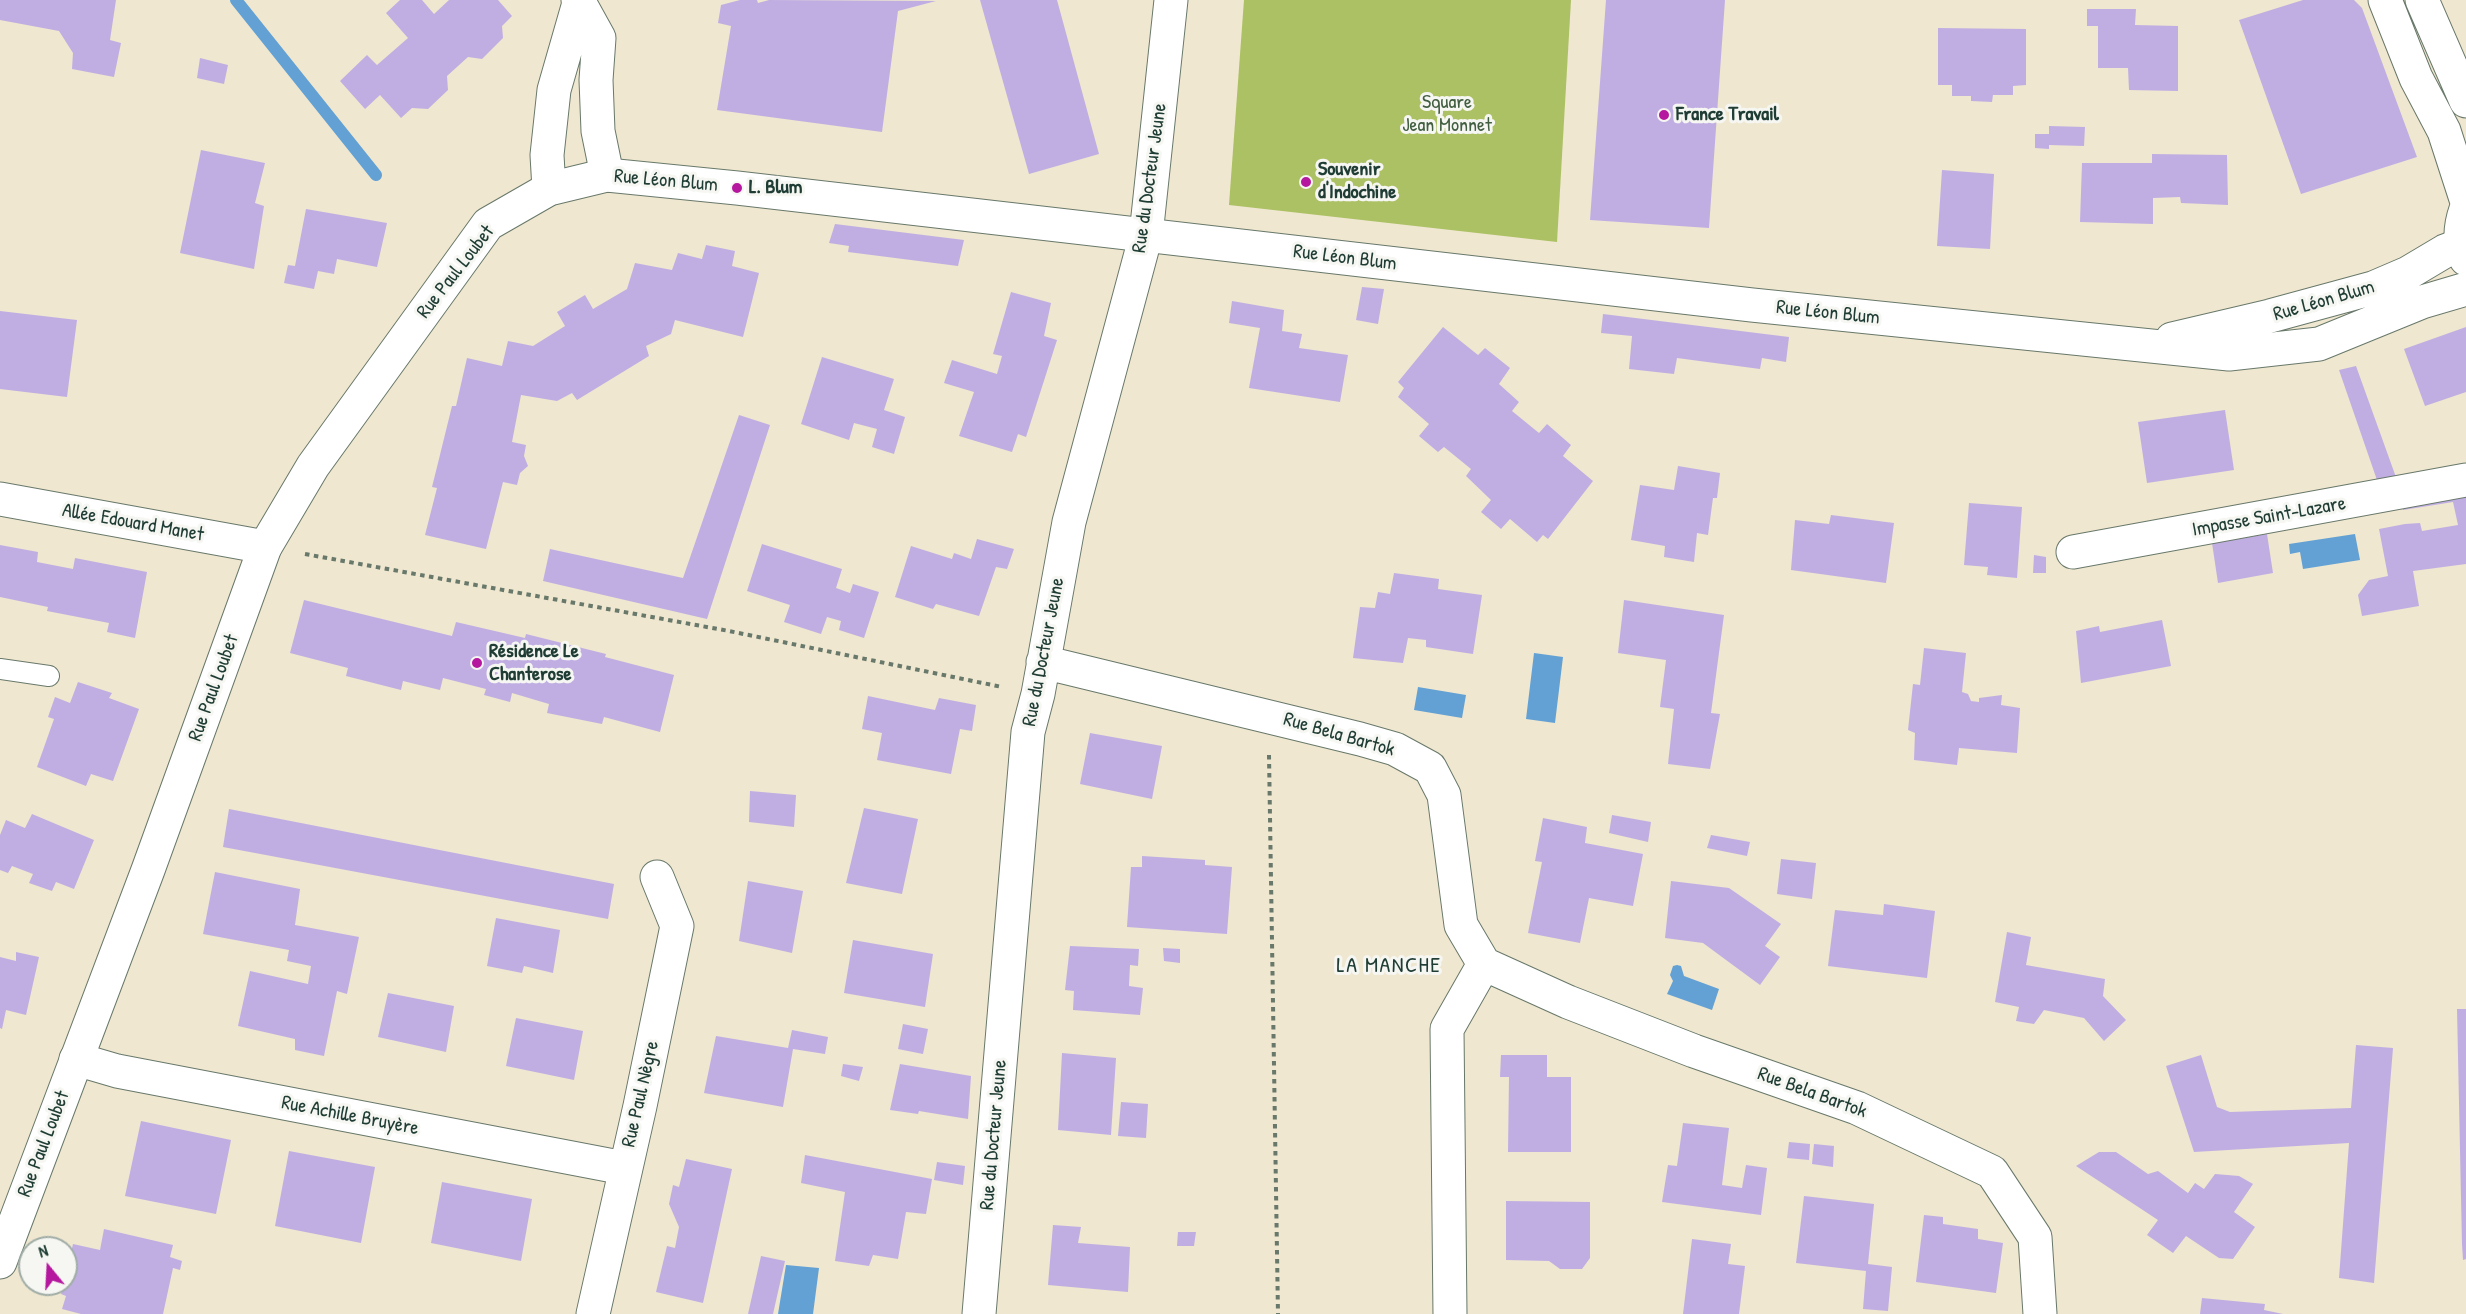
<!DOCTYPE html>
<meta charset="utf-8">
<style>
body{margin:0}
#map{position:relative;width:2466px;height:1314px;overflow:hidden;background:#efe7cf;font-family:"Patrick Hand",sans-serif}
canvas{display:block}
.north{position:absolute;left:18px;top:1236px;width:60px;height:60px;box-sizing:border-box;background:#f6f6f2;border:2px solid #a0aca6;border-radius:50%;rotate:342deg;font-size:16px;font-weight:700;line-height:24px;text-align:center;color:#1f3d34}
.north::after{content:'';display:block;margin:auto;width:21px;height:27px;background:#b5179e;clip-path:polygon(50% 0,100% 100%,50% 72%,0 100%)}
</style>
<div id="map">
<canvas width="2466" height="1314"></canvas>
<div class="north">N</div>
</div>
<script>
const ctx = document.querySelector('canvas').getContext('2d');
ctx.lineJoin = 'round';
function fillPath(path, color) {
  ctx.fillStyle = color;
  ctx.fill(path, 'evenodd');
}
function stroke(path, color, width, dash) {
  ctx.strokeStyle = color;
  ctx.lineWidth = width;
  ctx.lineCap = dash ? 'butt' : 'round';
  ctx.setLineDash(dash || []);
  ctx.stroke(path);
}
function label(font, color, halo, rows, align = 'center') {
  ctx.font = font + ' "Patrick Hand",sans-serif';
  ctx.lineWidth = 6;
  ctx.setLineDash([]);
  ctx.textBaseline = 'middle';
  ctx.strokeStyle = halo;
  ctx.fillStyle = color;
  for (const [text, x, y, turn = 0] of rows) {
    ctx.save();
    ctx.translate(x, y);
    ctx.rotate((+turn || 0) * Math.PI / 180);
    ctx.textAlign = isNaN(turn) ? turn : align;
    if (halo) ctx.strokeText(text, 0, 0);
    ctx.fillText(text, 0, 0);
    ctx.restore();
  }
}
fillPath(new Path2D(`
 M1244 0H1571L1557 242 1229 205Z`), '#acc064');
fillPath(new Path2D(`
 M2355 534 2360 560 2303 569 2300 552 2290 554 2289 544Z
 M1534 653 1563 657 1555 723 1526 719Z
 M1418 687 1466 695 1462 718 1414 710Z
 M1677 965 1681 966 1684 976 1719 989 1712 1010 1667 994 1673 981 1670 975 1673 966Z
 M786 1265 819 1268 813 1314H778Z`), '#63a1d5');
stroke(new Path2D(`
 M236 0 376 175`), '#63a1d5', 12);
fillPath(new Path2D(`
 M0 0H116L110 40 121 43 114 77 72 69 73 53 59 31 0 20Z
 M400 0H422L434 14 449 0H498L512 16 502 26 503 38 482 59 468 57 447 76 448 90 428 109 412 108 401 118 380 95 365 109 340 81 367 55 377 65 408 38 386 13Z
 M740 0H757L758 3 769 0 936 1 898 11 882 132 717 110 731 26 718 23 721 5Z
 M980 0H1057L1099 154 1029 174Z
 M1606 0H1725L1709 228 1590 220Z
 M2303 0H2354L2362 8 2417 157 2301 194 2239 20Z
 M2087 9H2136L2135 25 2178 26V91L2129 90 2128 68H2098V26H2087Z
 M1938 28 2026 29V85L2013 86V95H1993L1992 102 1971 101V96H1952V85H1938Z
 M200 58 228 65 224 84 197 78Z
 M2049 126 2085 127 2084 146 2049 145V149L2035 148V134H2049Z
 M201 150 265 163 255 203 264 206 254 269 180 253Z
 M2152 154 2227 155 2228 205 2181 203 2180 197 2153 198V224L2080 222 2082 163H2152Z
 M1942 170 1994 174 1990 249 1937 246Z
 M306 209 387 223 377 267 337 259 334 274 318 271 314 289 284 283 288 265 295 266Z
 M835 224 964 240 958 266 848 252 849 246 829 243Z
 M706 245 735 251 732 266 759 273 743 337 675 320 671 334 646 346 649 356 577 400 572 393 557 401 521 395 512 442 526 445 524 456 528 466 520 473 517 485 503 482 486 549 425 535 437 488 432 487 437 467 452 406H456L467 358 502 366 508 341 533 346 565 326 557 312 585 295 593 309 627 289 635 263 672 270 678 253 702 259Z
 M1362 287 1384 289 1378 324 1356 320Z
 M1011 292 1051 303 1044 336 1057 340 1026 437 1018 434 1012 452 959 436 974 392 944 383 952 360 997 374 1002 356 993 354Z
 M1232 301 1284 310 1282 331 1302 334 1299 348 1348 355 1340 402 1249 388 1260 328 1229 323Z
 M0 311 77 320 67 397 0 389Z
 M1603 314 1789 337 1786 362 1762 358 1760 369 1677 358 1674 374 1629 369 1632 336 1601 333Z
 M1443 327 1478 355 1485 348 1510 368 1499 384 1519 402 1512 411 1539 433 1547 424 1571 445 1563 456 1593 481 1548 539 1543 535 1537 542 1510 519 1501 529 1481 512 1491 500 1466 476 1471 469 1444 447 1438 452 1419 436 1429 424 1398 397 1404 388 1398 382Z
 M2466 327V392L2425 406 2404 349Z
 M822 357 894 379 884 410 905 417 894 454 872 447 877 429 854 423 849 440 801 424Z
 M2356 366 2397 480 2378 483 2339 370Z
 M2225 410 2234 470 2147 483 2138 422Z
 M739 415 770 425 707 619 543 581 550 549 683 578Z
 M1678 466 1720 473 1717 498H1713L1708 535 1697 533 1694 562 1664 557 1665 546 1631 540 1640 485 1674 490Z
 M2466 488V564L2413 571 2419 606 2362 616 2358 595 2369 580 2388 576 2379 529 2405 524 2420 523 2422 531 2458 525 2453 502 2403 510 2401 497Z
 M1969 503 2022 507 2017 578 1987 575 1988 567 1964 565Z
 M1831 515 1894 523 1886 583 1791 570 1795 520 1829 524Z
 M2267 534 2273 573 2218 583 2212 543Z
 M977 539 1014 549 1007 569 996 567 979 616 936 604 933 609 895 597 911 546 952 559 954 553 971 559Z
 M762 544 842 569 836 588 850 593 853 584 879 592 864 638 839 630 841 621 827 617 821 634 784 622 790 605 747 591Z
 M0 545 38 552 37 562 73 569 75 558 147 572 135 638 107 632 109 623 47 611 48 607 0 597Z
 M2034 555 2046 557V573H2033Z
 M1394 573 1439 579 1438 589 1482 595 1473 654 1426 647V640L1408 638 1403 663 1353 658 1360 607 1375 608 1378 592 1390 594Z
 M304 600 452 636 456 622 525 638 526 634 606 654 605 657 674 675 660 732 604 717 602 724 547 713 549 704 512 693 510 702 484 695 486 689 443 678 440 690 403 681 401 690 346 676 348 668 290 653Z
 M1624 600 1724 615 1711 713 1720 714 1710 769 1668 764 1674 709 1660 707 1666 660 1618 653Z
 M2162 620 2171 666 2081 683 2076 631 2099 626 2100 632Z
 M1924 648 1966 653 1962 692 1968 694 1971 701 1979 702V698L2002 695 2001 705 2020 708 2017 753 1959 748 1957 765 1914 760 1915 733 1908 730 1913 684 1920 685Z
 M78 682 112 693 109 698 139 709 113 781 91 774 86 786 37 767 54 719 48 717 55 697 70 703Z
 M868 696 935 710 939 698 976 705 972 731 960 729 951 774 877 760 882 733 862 729Z
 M1090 733 1162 746 1152 799 1080 784Z
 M750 791 796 795 794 827 749 822Z
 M864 808 918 819 902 894 846 883Z
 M229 809 614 884 608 919 223 847Z
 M32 814 94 840 74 889 56 882 52 891 29 883 33 874 12 866 8 873 0 870V835L6 820 25 828Z
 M1612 815 1651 822 1648 842 1609 833Z
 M1543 818 1587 827 1585 843 1643 854 1633 906 1589 898 1580 943 1528 933 1542 862 1535 861Z
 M1711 835 1750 842 1747 856 1707 848Z
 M1142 856 1205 860V865L1232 867 1227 934 1127 927 1131 867H1142Z
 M1781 859 1816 863 1812 899 1777 894Z
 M215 872 300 889 295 925 359 937 347 994 337 991 324 1056 295 1050V1039L238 1026 250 971 308 984 311 966 287 961 289 950 203 934Z
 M748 881 803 891 792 953 739 941Z
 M1671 881 1729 888 1781 924 1765 946 1780 957 1760 985 1703 943 1665 938Z
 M1884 904 1935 911 1927 978 1828 966 1835 910 1883 915Z
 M496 918 560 930 553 973 524 966 522 973 487 966Z
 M2007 932 2031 937 2026 965 2105 979 2103 996 2126 1020 2104 1041 2084 1018 2044 1010 2034 1024 2016 1021 2019 1007 1995 1002Z
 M853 940 933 954 925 1007 844 993Z
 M1070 946 1139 949 1138 966 1130 965 1129 986 1143 988 1140 1015 1073 1010 1074 991 1065 990Z
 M1163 948 1180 949V963L1164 961Z
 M16 952 39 957 26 1015 6 1010 2 1029 0 1028V957L16 961Z
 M388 993 454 1006 446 1052 378 1037Z
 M2457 1009H2466V1259L2463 1260 2462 1244Z
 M516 1018 583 1031 574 1080 506 1066Z
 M903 1024 928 1029 923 1054 898 1049Z
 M792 1030 828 1037 825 1054 793 1049 783 1107 704 1093 716 1036 788 1048Z
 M2356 1045 2393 1048 2374 1283 2339 1278 2349 1143 2194 1152 2166 1066 2201 1055 2217 1107 2230 1112 2351 1108Z
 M1062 1053 1116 1058 1111 1135 1058 1130Z
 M1501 1055H1547V1077H1571V1152H1508L1509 1077H1500Z
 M843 1064 863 1067 859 1081 841 1076Z
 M900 1064 971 1076 968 1119 919 1111 918 1114 890 1110Z
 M1121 1102 1148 1104 1146 1138 1118 1136Z
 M141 1121 231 1140 216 1214 125 1196Z
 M1683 1123 1729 1128 1722 1185 1742 1188 1746 1165 1767 1168 1761 1215 1662 1202 1668 1165 1677 1166Z
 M1789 1142 1810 1144 1809 1160 1787 1158Z
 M1814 1144 1834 1146 1833 1167 1812 1164Z
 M289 1151 375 1167 361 1243 275 1226Z
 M2099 1152H2116L2148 1174 2158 1171 2188 1193 2195 1183 2204 1189 2215 1174 2239 1176 2253 1184 2234 1212 2255 1227 2233 1259 2219 1258 2186 1236 2173 1253 2147 1235 2158 1220 2076 1166Z
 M805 1155 932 1179 926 1214 906 1212 898 1259 873 1255 869 1266 835 1261 845 1192 801 1183Z
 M686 1159 732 1169 703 1303 656 1292 667 1246 675 1248 679 1227 669 1204 673 1185 679 1187Z
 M937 1162 965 1166 963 1185 934 1180Z
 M442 1182 532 1199 521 1261 431 1243Z
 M1804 1196 1874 1204 1868 1264 1892 1267 1888 1311 1863 1309 1866 1271 1796 1263Z
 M1506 1201 1590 1202V1258L1582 1269H1560L1549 1261 1506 1260Z
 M1924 1215 1943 1217V1224L1978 1229V1239L2003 1243 1996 1293 1916 1282Z
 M1053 1225 1081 1227 1078 1243 1130 1247 1128 1292 1048 1285Z
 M104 1229 173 1245 170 1257 182 1261 180 1270 173 1268 163 1314H81L62 1309 66 1296 61 1294 64 1284H66V1274L73 1244 100 1250Z
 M1178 1232H1196L1194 1246H1177Z
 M1692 1239 1731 1244 1728 1264 1745 1266 1739 1314H1683Z
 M761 1256 785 1261 773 1314H748Z
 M2202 1298 2265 1304 2264 1310 2283 1314H2200Z`), '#c0aee3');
const service = new Path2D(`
 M0 669 49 676`);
const minor = new Path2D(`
 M578 0 599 38 596 80 598 131 607 175
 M549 189 547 155 554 90 579 3
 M0 499 265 547
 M2073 552 2466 480
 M1043 662 1360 739 1395 749 1430 768 1444 795 1461 925 1484 964 1568 1002 1694 1051 1857 1108 1992 1172 2035 1237 2040 1314
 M76 1059 117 1071 624 1168
 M593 1314 640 1106 677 926 657 877
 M979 1314 1028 732 1038 694 1069 522 1146 235 1171 0
 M1450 1314 1447 1029 1484 964`);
const tertiary = new Path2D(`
 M2172 339 2270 316 2373 288 2408 273 2445 251 2461 245
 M0 1262 148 870 265 547 313 466 488 224 549 189 607 175 737 188 1752 305 2229 354 2319 344 2422 302 2466 289`);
const secondary = new Path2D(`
 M2385 0 2416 78 2444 131 2466 199
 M2422 0 2466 101
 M2466 209C2460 226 2458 242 2466 259`);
stroke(service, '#68786a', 22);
stroke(minor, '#68786a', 35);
stroke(tertiary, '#68786a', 35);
stroke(secondary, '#68786a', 35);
stroke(new Path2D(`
 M305 554 729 631 1002 687
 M1269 755 1278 1314`), '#68786a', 4, [4.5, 4.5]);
stroke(service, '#fff', 20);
stroke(minor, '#fff', 33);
stroke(tertiary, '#fff', 33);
stroke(secondary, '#fff', 33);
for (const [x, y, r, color] of [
 [1664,115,6,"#b5179e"],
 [1306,182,6,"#b5179e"],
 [737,188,6,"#b5179e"],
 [477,663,6,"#b5179e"]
]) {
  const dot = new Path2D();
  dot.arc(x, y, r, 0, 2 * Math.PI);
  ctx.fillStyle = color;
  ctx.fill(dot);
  stroke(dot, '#f6f6f2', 2);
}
label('20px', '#425e40', '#f6f6f2', [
 ["Square",1447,103],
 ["Jean Monnet",1447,126]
]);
label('bold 20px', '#1f3d34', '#f6f6f2', [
 ["France Travail",1676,115],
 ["Souvenir",1318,170],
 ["d'Indochine",1318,193],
 ["L. Blum",749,188],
 ["Résidence Le",489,652],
 ["Chanterose",489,675]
], 'left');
label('20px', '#1f3d34', '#f6f6f2', [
 ["Rue du Docteur Jeune",1150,178,-82],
 ["Rue Léon Blum",666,181,5],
 ["Rue Léon Blum",1345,258,7],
 ["Rue Paul Loubet",456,272,-52],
 ["Rue Léon Blum",2324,301,-16],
 ["Rue Léon Blum",1828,313,6],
 ["Impasse Saint-Lazare",2269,517,-10],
 ["Allée Edouard Manet",133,523,10],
 ["Rue du Docteur Jeune",1044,652,-79],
 ["Rue Paul Loubet",214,688,-70],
 ["Rue Bela Bartok",1339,735,16],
 ["Rue Bela Bartok",1812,1093,20],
 ["Rue Paul Nègre",641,1094,-77],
 ["Rue Achille Bruyère",350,1116,11],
 ["Rue du Docteur Jeune",994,1135,-85],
 ["Rue Paul Loubet",44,1144,-69]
]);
ctx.letterSpacing = '1.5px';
label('22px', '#1f3d34', '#f6f6f2', [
 ["LA MANCHE",1389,966]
]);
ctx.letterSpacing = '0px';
</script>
